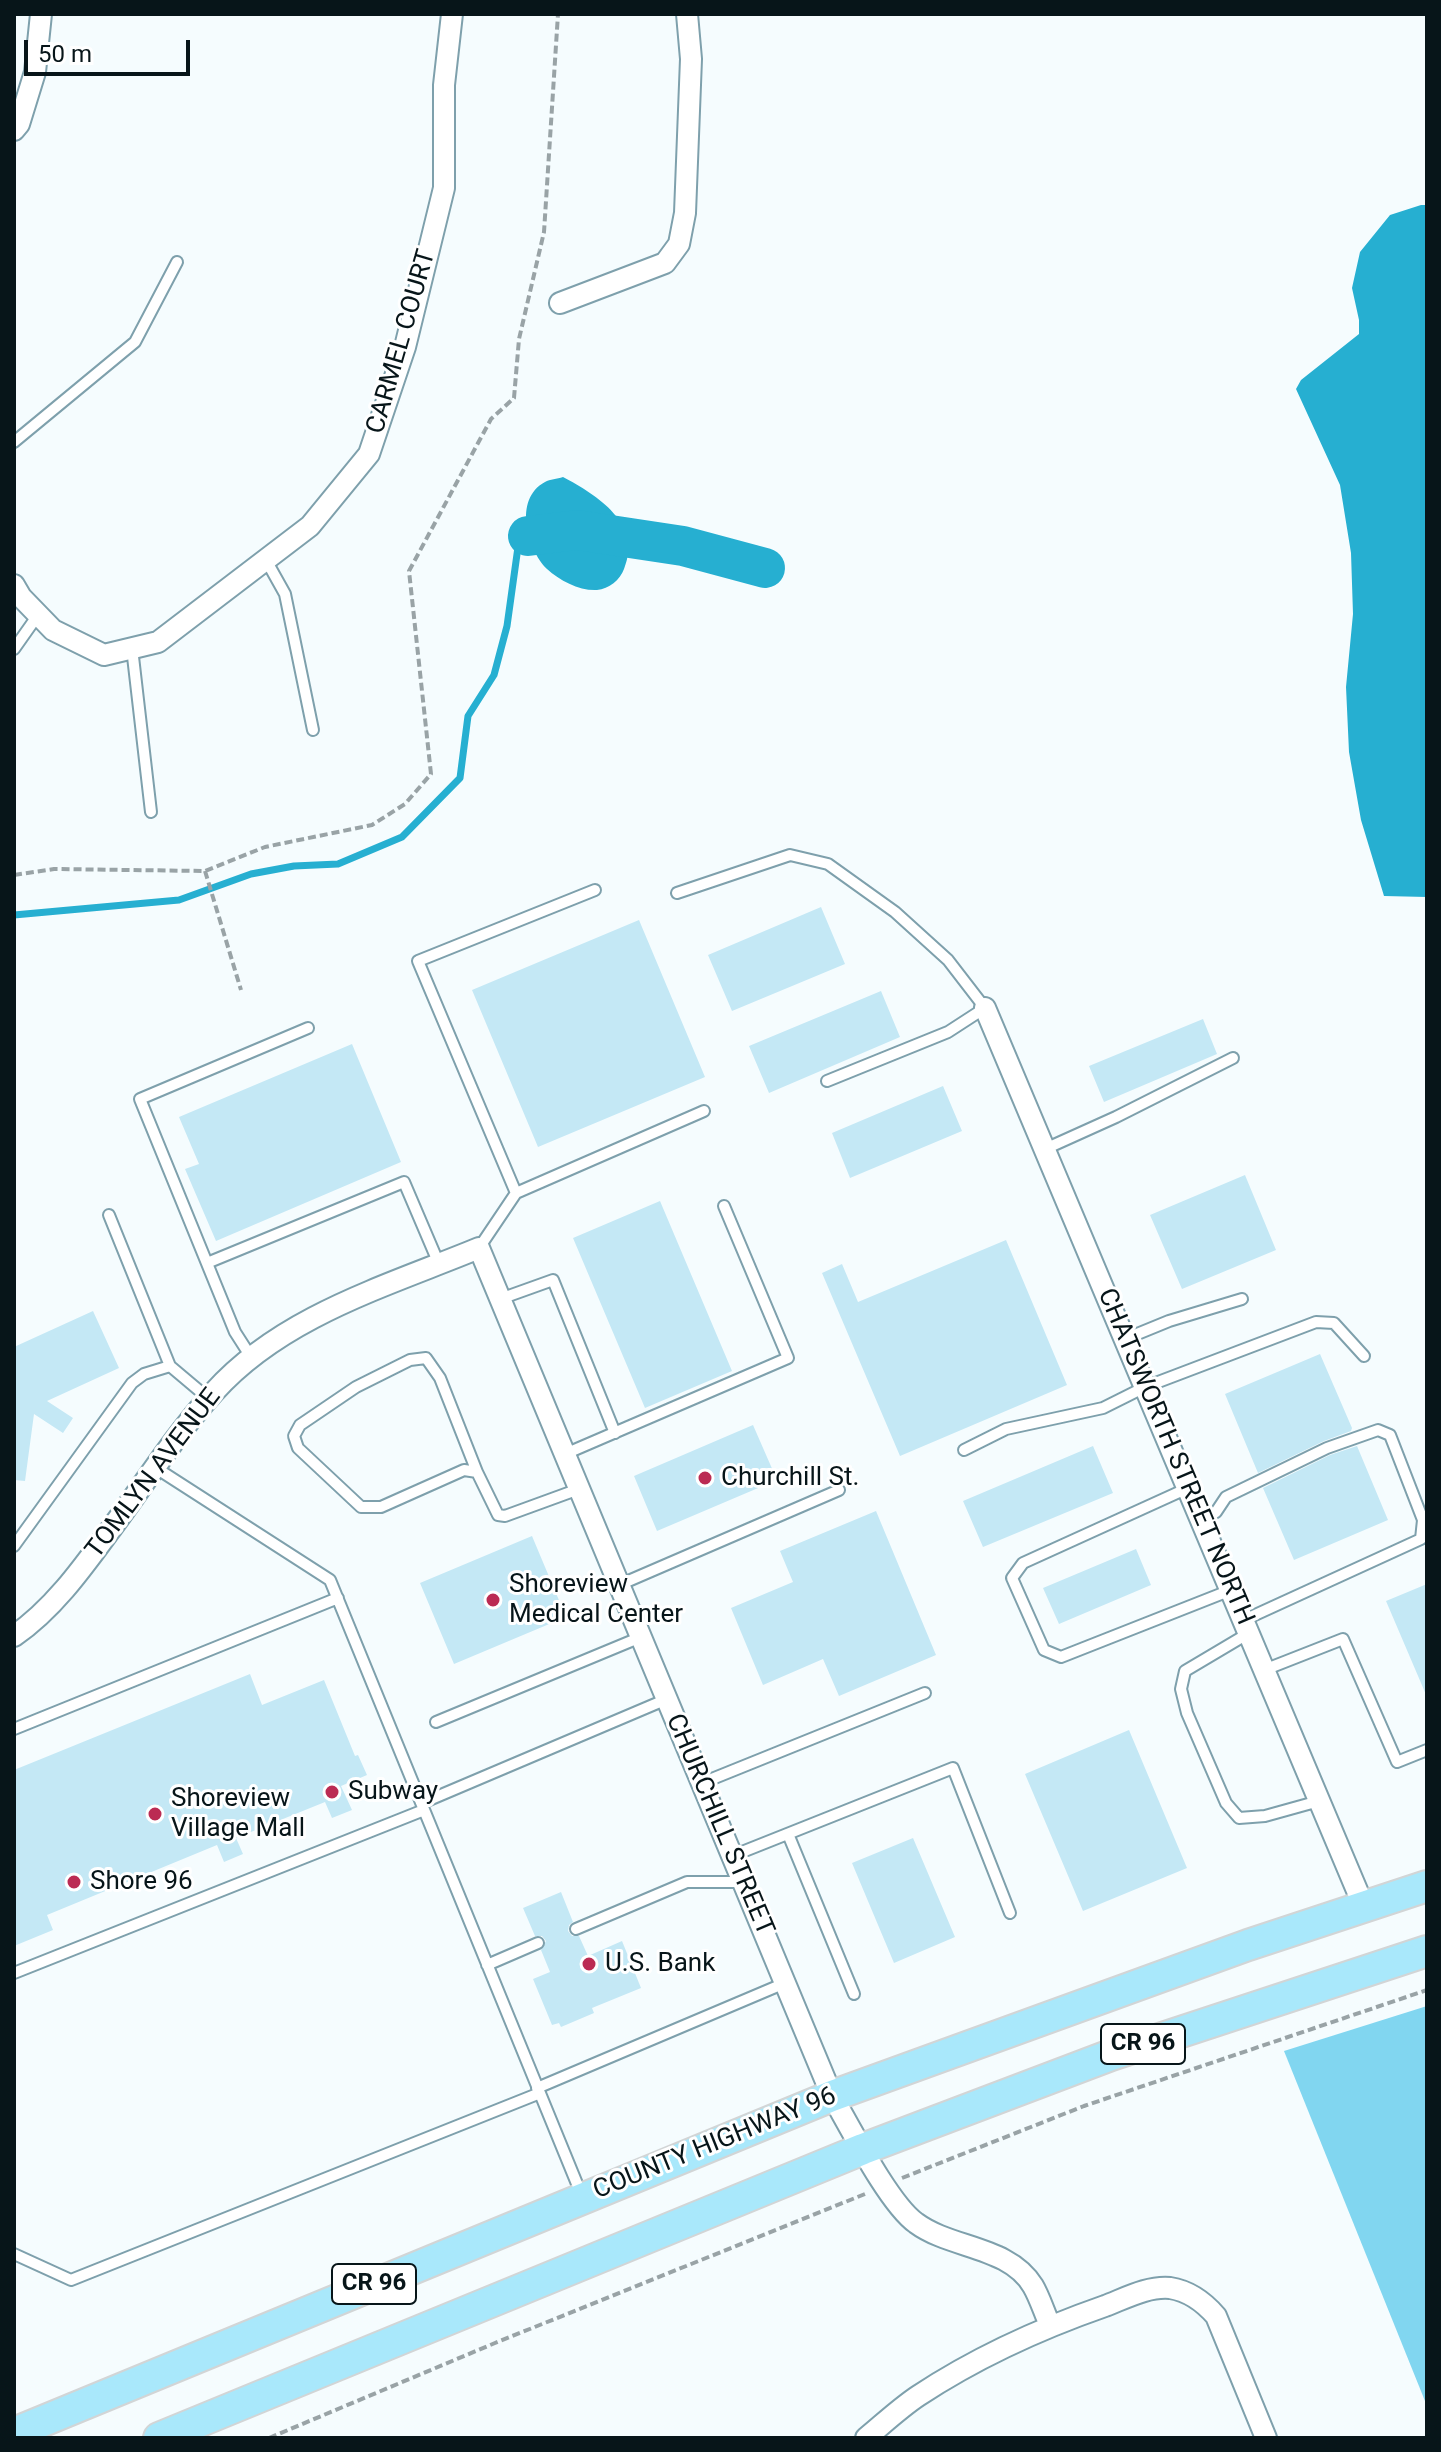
<!DOCTYPE html>
<style>
body{margin:0}
#map{position:relative;width:1441px;height:2452px;overflow:hidden;background:#f5fcfe;font-family:Roboto,sans-serif}
canvas{display:block}
.frame{position:absolute;inset:0;border:16px solid #071519;pointer-events:none}
.scale{position:absolute;left:24px;top:40px;width:166px;height:36px;box-sizing:border-box;border:4px solid #071519;border-top:0;padding-left:10px;font-size:24px;line-height:28px;white-space:nowrap;color:#071519;-webkit-text-stroke:6px #fff;paint-order:stroke}
</style>
<div id="map">
<canvas width="1441" height="2452"></canvas>
<div class="frame"></div>
<div class="scale">50 m</div>
</div>
<script>
const ctx = document.querySelector('canvas').getContext('2d');
ctx.lineJoin = 'round';
function fillPath(path, color) {
  ctx.fillStyle = color;
  ctx.fill(path, 'evenodd');
}
function stroke(path, color, width, dash) {
  ctx.strokeStyle = color;
  ctx.lineWidth = width;
  ctx.lineCap = dash ? 'butt' : 'round';
  ctx.setLineDash(dash || []);
  ctx.stroke(path);
}
function label(font, color, halo, rows, align = 'center') {
  ctx.font = font + ' Roboto,sans-serif';
  ctx.lineWidth = 6;
  ctx.setLineDash([]);
  ctx.textBaseline = 'middle';
  ctx.strokeStyle = halo;
  ctx.fillStyle = color;
  for (const [text, x, y, turn = 0] of rows) {
    ctx.save();
    ctx.translate(x, y);
    ctx.rotate((+turn || 0) * Math.PI / 180);
    ctx.textAlign = isNaN(turn) ? turn : align;
    if (halo) ctx.strokeText(text, 0, 0);
    ctx.fillText(text, 0, 0);
    ctx.restore();
  }
}
fillPath(new Path2D(`
 M1427 2006V2406L1284 2051Z`), '#81d6f0');
fillPath(new Path2D(`
 M1421 205H1427V897L1384 896 1361 820 1349 752 1346 687 1353 614 1351 553 1340 485 1296 389 1301 380 1359 334V320L1352 288 1360 252 1390 215Z
 M563 477C597 495 643 524 624 569 620 580 609 589 597 590 580 591 560 581 547 569 527 549 513 499 545 482 550 479 557 479 563 477Z`), '#26afd1');
stroke(new Path2D(`
 M14 915 179 900 251 874 294 866 338 864 402 837 460 778 468 716 494 675 507 626 518 547 528 536`), '#26afd1', 7);
stroke(new Path2D(`
 M528 536 577 530 683 546 765 568`), '#26afd1', 40);
fillPath(new Path2D(`
 M821 907 845 964 732 1011 708 955Z
 M639 920 705 1077 538 1147 472 990Z
 M881 991 900 1037 769 1093 749 1046Z
 M1203 1019 1217 1054 1104 1102 1089 1066Z
 M352 1044 401 1162 216 1241 185 1169 199 1164 179 1117Z
 M943 1086 962 1131 850 1178 832 1133Z
 M1245 1175 1276 1250 1182 1289 1150 1215Z
 M660 1201 732 1371 645 1408 573 1238Z
 M1006 1240 1067 1385 900 1456 822 1273 842 1264 858 1302Z
 M93 1311 119 1368 47 1401 73 1418 63 1433 34 1414 25 1481 14 1480V1347Z
 M1320 1354 1352 1428 1351 1431 1324 1441 1258 1473 1225 1394Z
 M753 1425 777 1480 657 1531 634 1476Z
 M1093 1446 1113 1493 983 1547 963 1501Z
 M1357 1446 1388 1520 1294 1560 1263 1488 1330 1455Z
 M876 1511 936 1655 839 1696 823 1659 763 1685 731 1608 793 1582 780 1551Z
 M532 1536 566 1617 454 1664 420 1583Z
 M1136 1549 1151 1585 1059 1624 1043 1588Z
 M1427 1584V1697L1386 1601Z
 M250 1674 262 1705 324 1680 355 1756 358 1755 367 1775 341 1786 352 1810 332 1818 325 1802 236 1838 243 1854 224 1862 217 1845 47 1915 53 1930 14 1946V1770Z
 M1129 1730 1187 1868 1083 1911 1025 1774Z
 M913 1838 955 1937 894 1963 852 1863Z
 M561 1892 573 1922 569 1925 568 1931 572 1936H579L588 1956 622 1941 641 1988 592 2008 594 2013 561 2027 559 2023 552 2025 533 1979 550 1972 541 1950 546 1941 542 1936H535L523 1908Z`), '#c4e8f5');
const lane = new Path2D(`
 M14 442 135 342 177 262
 M266 560 285 594 313 730
 M132 648 151 812
 M14 649 38 615
 M677 893 790 855 828 864 895 912 948 960 985 1008 948 1032 827 1081
 M1045 1149 1116 1117 1233 1058
 M516 1193 704 1111
 M109 1215 170 1366
 M479 1248 516 1193 418 961 595 890
 M207 1263 404 1182 439 1264
 M500 1299 553 1280 615 1433
 M1125 1339 1169 1321 1242 1299
 M251 1357 235 1332 140 1099 308 1028
 M964 1450 1006 1429 1103 1408 1145 1387 1316 1322 1334 1323 1364 1356
 M565 1454 788 1358 724 1206
 M156 1468 330 1580 582 2196
 M477 1472 440 1378 426 1358 410 1360 356 1387 300 1425 294 1436 298 1448 361 1507H381L464 1470 477 1472 498 1515 505 1516 579 1489
 M1188 1488 1023 1563 1012 1578 1044 1650 1061 1657 1231 1590
 M1201 1520 1216 1512 1226 1497 1327 1448 1378 1430 1390 1435 1423 1520 1421 1539 1244 1620
 M14 1546 132 1383 144 1374 170 1366 208 1398
 M619 1585 839 1490
 M1249 1633 1185 1671 1181 1689 1187 1713 1226 1803 1239 1818 1265 1816 1319 1801
 M1264 1670 1343 1639 1397 1762 1427 1750
 M436 1722 641 1637
 M14 1729 338 1598
 M702 1783 925 1693
 M422 1803 667 1699
 M788 1834 854 1994
 M732 1856 953 1768 1010 1913
 M576 1929 687 1882H743
 M487 1965 538 1943
 M14 1973 424 1810
 M537 2088 785 1983
 M14 2254 71 2280 540 2093`);
const street = new Path2D(`
 M14 130 19 124 35 72 41 14
 M560 303 665 263 679 244 685 213 691 59 687 14
 M14 585 21 597 53 630 104 655 158 642 310 526 369 454 405 347 444 188V85L452 14
 M985 1008 1364 1907
 M14 1636C52 1610 81 1570 108 1533 143 1486 175 1435 214 1392 282 1316 387 1286 479 1248L832 2096C850 2127 889 2204 916 2223 951 2249 1009 2246 1033 2286 1040 2298 1044 2312 1050 2325
 M866 2438C883 2424 900 2408 918 2396 977 2357 1039 2329 1105 2306 1126 2298 1148 2286 1170 2288 1189 2291 1203 2301 1216 2316L1266 2438`);
const primary = new Path2D(`
 M14 2433 832 2096 1248 1945 1427 1886
 M159 2438 863 2149 1111 2055 1427 1951`);
stroke(lane, '#7ea0ac', 14);
stroke(street, '#7ea0ac', 24);
stroke(primary, '#d2d5d6', 34);
stroke(new Path2D(`
 M205 871 241 990
 M14 875 54 869 205 871 265 847 372 825 405 804 431 774 409 571 491 419 514 398 519 339 544 232 558 14
 M902 2178 1084 2106 1427 1990
 M269 2438 495 2343 865 2194`), '#99a3a6', 4, [8, 4]);
stroke(lane, '#fff', 10);
stroke(street, '#fff', 20);
stroke(primary, '#a9e8fb', 30);
for (const [x, y, r, color] of [
 [705,1478,8,"#bb2b53"],
 [493,1600,8,"#bb2b53"],
 [332,1792,8,"#bb2b53"],
 [155,1814,8,"#bb2b53"],
 [74,1882,8,"#bb2b53"],
 [589,1964,8,"#bb2b53"]
]) {
  const dot = new Path2D();
  dot.arc(x, y, r, 0, 2 * Math.PI);
  ctx.fillStyle = color;
  ctx.fill(dot);
  stroke(dot, '#fff', 3);
}
for (const [x, y, w] of [
 [1143,2044,84],
 [374,2284,84]
]) {
  const box = new Path2D();
  box.roundRect(x - w / 2, y - 20, w, 40, 6);
  ctx.fillStyle = '#fff';
  ctx.fill(box);
  stroke(box, '#071519', 2);
}
label('bold 24px', '#071519', null, [
 ["CR 96",1143,2044],
 ["CR 96",374,2284]
]);
label('26px', '#071519', '#fff', [
 ["CARMEL COURT",402,342,-74],
 ["CHATSWORTH STREET NORTH",1175,1457,67],
 ["TOMLYN AVENUE",154,1474,-53],
 ["CHURCHILL STREET",719,1825,67],
 ["COUNTY HIGHWAY 96",715,2144,-22]
]);
label('26px', '#071519', '#fff', [
 ["Churchill St.",721,1478],
 ["Shoreview",509,1585],
 ["Medical Center",509,1615],
 ["Subway",348,1792],
 ["Shoreview",171,1799],
 ["Village Mall",171,1829],
 ["Shore 96",90,1882],
 ["U.S. Bank",605,1964]
], 'left');
</script>
